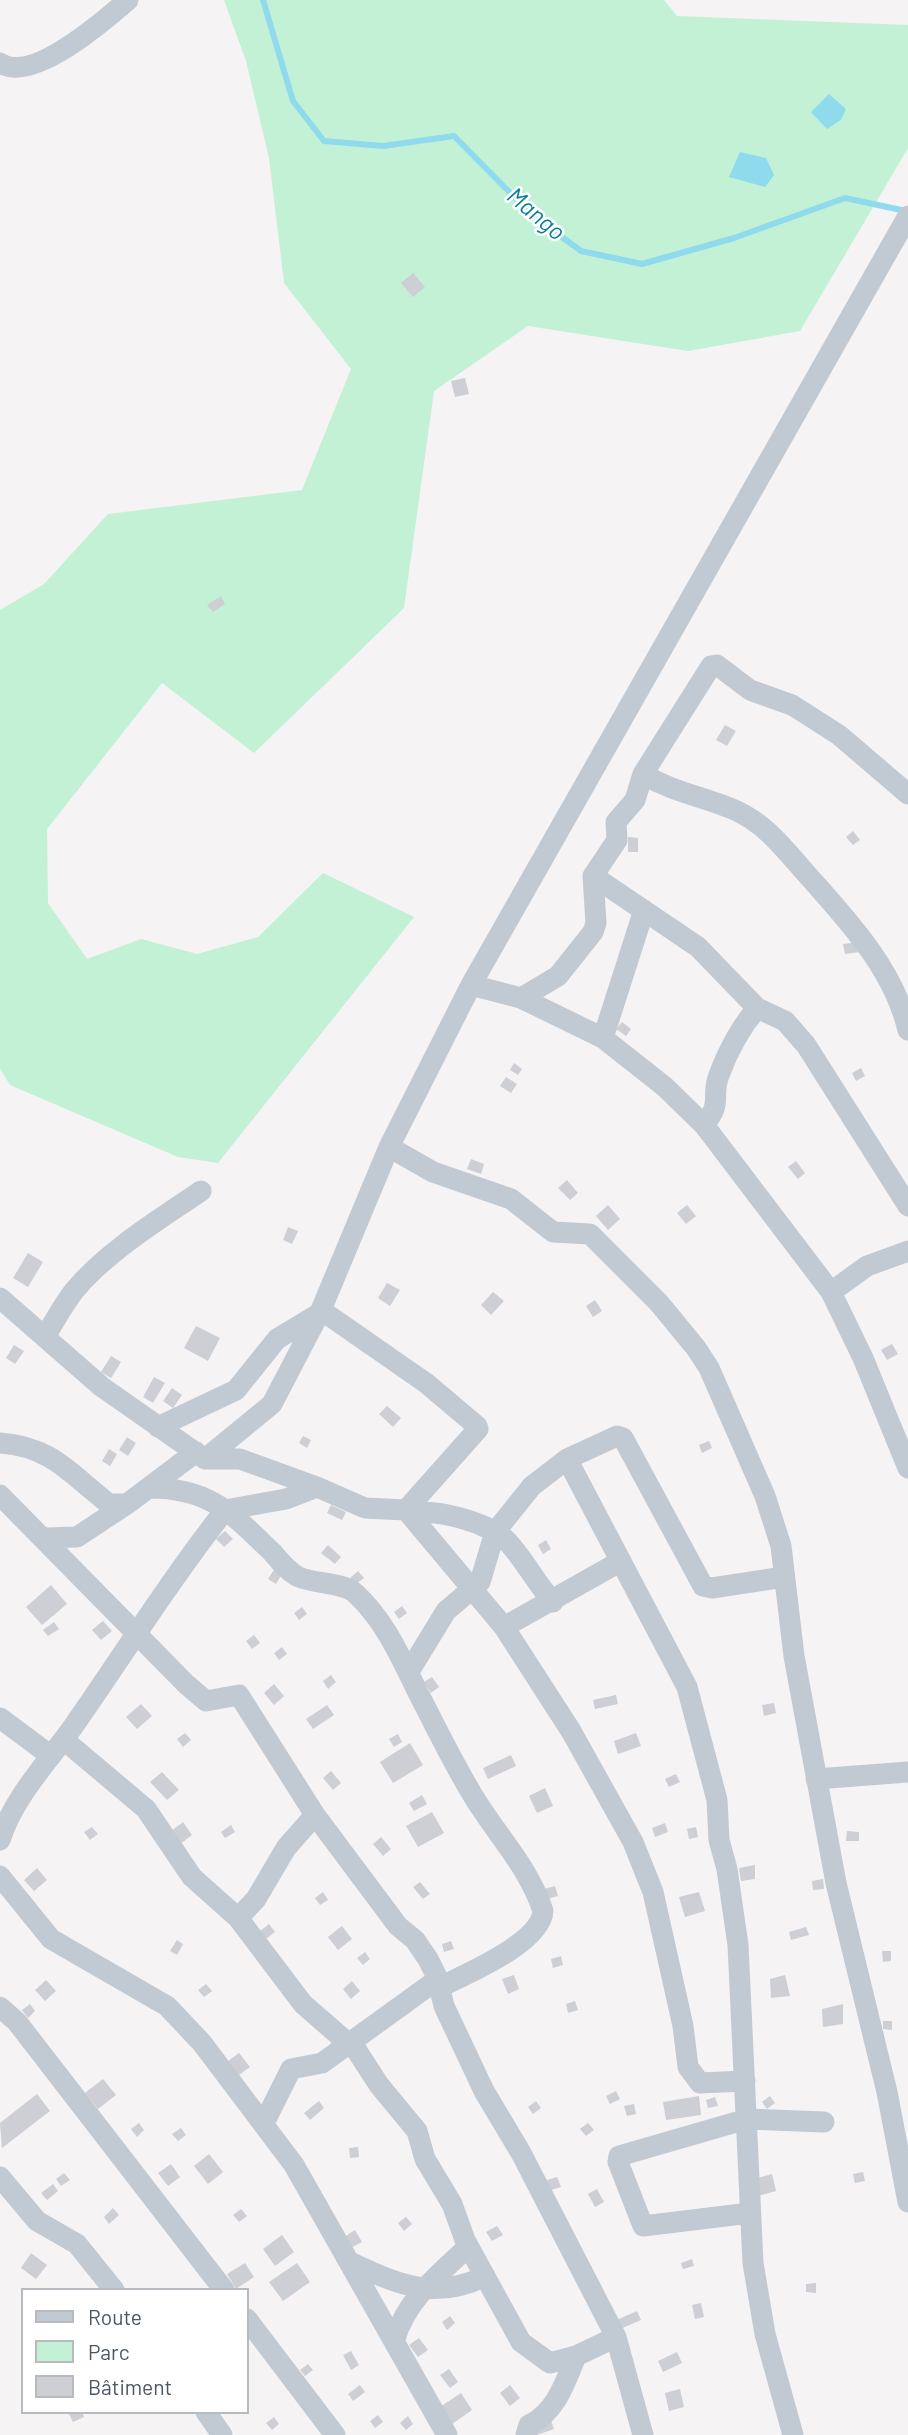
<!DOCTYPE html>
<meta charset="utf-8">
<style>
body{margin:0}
#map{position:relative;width:908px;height:2435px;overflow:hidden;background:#f5f3f3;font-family:Barlow,sans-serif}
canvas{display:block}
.legend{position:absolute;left:21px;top:2288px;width:228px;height:126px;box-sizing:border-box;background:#fff;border:2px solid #b7bbc0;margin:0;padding:9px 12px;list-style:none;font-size:21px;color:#4a5661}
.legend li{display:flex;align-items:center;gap:14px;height:35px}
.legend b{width:35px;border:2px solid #b7bbc0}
</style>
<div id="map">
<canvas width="908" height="2435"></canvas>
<ul class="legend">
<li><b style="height:9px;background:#c1cad2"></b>Route</li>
<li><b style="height:19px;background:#c3f1d5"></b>Parc</li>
<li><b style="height:19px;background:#cdcfd5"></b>Bâtiment</li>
</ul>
</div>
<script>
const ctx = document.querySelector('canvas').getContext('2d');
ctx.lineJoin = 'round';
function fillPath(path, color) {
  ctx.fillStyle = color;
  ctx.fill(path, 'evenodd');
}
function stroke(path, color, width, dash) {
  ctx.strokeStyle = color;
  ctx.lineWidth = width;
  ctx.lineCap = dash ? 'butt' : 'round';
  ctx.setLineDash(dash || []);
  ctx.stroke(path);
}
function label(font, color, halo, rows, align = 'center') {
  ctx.font = font + ' Barlow,sans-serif';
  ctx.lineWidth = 5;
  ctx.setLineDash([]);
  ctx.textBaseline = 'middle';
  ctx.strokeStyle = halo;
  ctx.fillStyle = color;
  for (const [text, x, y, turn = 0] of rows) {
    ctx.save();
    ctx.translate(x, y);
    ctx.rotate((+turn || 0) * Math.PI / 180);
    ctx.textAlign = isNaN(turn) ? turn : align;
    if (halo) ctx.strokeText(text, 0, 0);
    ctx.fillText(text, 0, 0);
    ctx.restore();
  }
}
fillPath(new Path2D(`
 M224 0H664L677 16 908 25V148L800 331 688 351 528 326 434 391 404 608 254 753 162 683 47 829 48 903 87 959 141 939 197 954 258 937 323 873 414 917 218 1163 178 1157 10 1085 0 1069V610L44 584 108 514 302 490 351 369 284 283 269 158 246 61Z`), '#c3f1d5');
fillPath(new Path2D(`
 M829 94 846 109 841 120 827 129 811 112Z
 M740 152 766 158 774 175 765 187 729 177Z`), '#90daee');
stroke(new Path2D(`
 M263 0 293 101 324 141 383 146 454 136 532 215 581 251 642 264 734 238 845 198 906 211`), '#90daee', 6);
fillPath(new Path2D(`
 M413 273 425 287 413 297 401 283Z
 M465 378 469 394 455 397 451 381Z
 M221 596 225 604 213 612 207 605Z
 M725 725 736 731 727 746 716 740Z
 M853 831 860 840 853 845 846 837Z
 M628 837 638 838V852H628Z
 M858 942 860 952 845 954 843 944Z
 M622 1022 631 1029 626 1036 616 1029Z
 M514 1063 522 1069 518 1075 510 1070Z
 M861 1068 865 1076 856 1081 852 1073Z
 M506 1077 517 1084 511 1093 500 1086Z
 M471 1159 484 1164 481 1174 467 1169Z
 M796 1161 805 1173 798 1179 788 1167Z
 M567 1180 578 1193 570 1200 558 1188Z
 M608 1205 620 1219 608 1230 596 1216Z
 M687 1205 696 1216 686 1224 677 1213Z
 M288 1227 298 1231 292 1244 283 1240Z
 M28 1253 43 1262 28 1287 13 1278Z
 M387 1283 400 1290 390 1306 378 1298Z
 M493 1292 504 1301 491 1315 481 1305Z
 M595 1300 602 1311 593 1317 586 1306Z
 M196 1326 220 1338 208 1361 184 1348Z
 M892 1344 898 1354 887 1360 881 1350Z
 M14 1345 24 1351 15 1364 6 1358Z
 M111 1356 121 1362 111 1378 101 1372Z
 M154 1377 165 1383 153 1403 143 1397Z
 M172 1388 182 1395 173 1408 163 1401Z
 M387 1406 401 1418 393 1427 379 1414Z
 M303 1436 311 1440 307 1448 299 1443Z
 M127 1437 136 1443 128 1456 119 1450Z
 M709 1441 712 1448 702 1453 699 1445Z
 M109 1449 117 1454 110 1466 102 1461Z
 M331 1505 346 1512 342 1520 327 1513Z
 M225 1531 233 1539 224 1547 216 1539Z
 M546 1540 551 1549 543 1554 538 1545Z
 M328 1545 341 1557 335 1564 321 1553Z
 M275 1568 283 1572 276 1584 268 1579Z
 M358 1571 364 1578 356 1584 350 1578Z
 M51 1585 67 1604 42 1625 26 1607Z
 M402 1606 407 1613 399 1619 394 1612Z
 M302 1607 307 1614 299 1620 294 1613Z
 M103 1621 112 1631 101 1640 92 1630Z
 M54 1622 59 1629 48 1636 43 1630Z
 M254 1635 260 1643 252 1649 246 1641Z
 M282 1647 287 1654 279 1660 274 1653Z
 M331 1675 336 1682 328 1689 323 1681Z
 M432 1677 439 1687 431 1693 424 1682Z
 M274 1684 284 1696 274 1705 264 1693Z
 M616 1695 618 1704 595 1709 593 1700Z
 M774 1703 776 1713 764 1716 762 1705Z
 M141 1704 152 1716 137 1729 126 1717Z
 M327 1705 334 1715 313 1729 306 1719Z
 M185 1733 191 1740 183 1747 177 1739Z
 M636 1733 641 1746 618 1754 614 1741Z
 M398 1734 402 1742 394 1747 389 1739Z
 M410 1743 423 1765 393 1783 380 1762Z
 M511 1755 516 1766 488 1779 483 1768Z
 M331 1771 341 1783 333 1790 323 1778Z
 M162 1772 179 1790 167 1800 150 1782Z
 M676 1774 680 1782 669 1787 665 1779Z
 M545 1788 553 1806 537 1813 529 1796Z
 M422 1795 427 1804 414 1811 409 1803Z
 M432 1812 444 1833 418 1847 406 1826Z
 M183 1822 192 1835 179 1845 170 1832Z
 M665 1823 668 1832 655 1837 652 1828Z
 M231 1825 235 1832 225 1838 221 1832Z
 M92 1827 98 1834 90 1840 84 1832Z
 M696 1827 698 1837 689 1839 687 1829Z
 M847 1831 859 1832V1841H846Z
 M381 1837 391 1849 383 1856 373 1844Z
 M755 1865V1879L741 1881 739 1868Z
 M37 1868 47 1880 34 1891 24 1880Z
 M823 1879 824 1889 813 1890 812 1881Z
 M420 1882 430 1894 423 1899 413 1887Z
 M555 1886 558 1896 547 1899 544 1889Z
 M323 1892 328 1900 320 1905 315 1898Z
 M699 1892 705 1911 685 1917 679 1897Z
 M269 1924 275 1932 266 1939 260 1931Z
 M342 1926 352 1939 338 1950 328 1937Z
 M806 1927 809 1935 791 1940 789 1932Z
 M177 1940 183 1944 177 1955 170 1951Z
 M451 1941 454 1949 444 1952 442 1944Z
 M882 1951H891V1961L883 1962Z
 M365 1952 370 1959 363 1965 357 1958Z
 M561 1956 563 1965 553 1968 551 1959Z
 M514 1975 519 1989 508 1994 502 1979Z
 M785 1975 790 1996 771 1998 770 1979Z
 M46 1980 56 1991 45 2001 35 1990Z
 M352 1981 360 1991 351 1999 343 1989Z
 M206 1984 212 1991 204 1997 198 1990Z
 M575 2001 578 2010 568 2013 566 2004Z
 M30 2004 35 2011 28 2018 22 2010Z
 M843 2004V2024L823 2027 822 2009Z
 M883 2021H892V2030L883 2029Z
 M239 2053 250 2067 235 2078 224 2064Z
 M103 2079 116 2095 98 2109 85 2093Z
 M616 2091 620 2099 610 2104 606 2096Z
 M37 2094 50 2111 2 2148 0 2123Z
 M699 2096 701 2115 666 2120 663 2102Z
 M770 2096 775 2103 767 2109 762 2102Z
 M715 2097 718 2106 708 2108 706 2100Z
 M319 2101 324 2108 310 2120 304 2113Z
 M536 2101 541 2108 533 2114 528 2107Z
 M634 2104 636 2114 627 2116 624 2106Z
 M139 2123 144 2130 137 2137 131 2129Z
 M588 2123 594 2130 586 2136 580 2129Z
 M181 2128 186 2135 178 2141 172 2134Z
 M358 2147 359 2157 350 2158 349 2148Z
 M209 2154 223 2172 208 2184 194 2166Z
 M171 2164 180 2177 168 2186 158 2173Z
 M863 2172 865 2181 855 2183 853 2174Z
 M64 2173 70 2180 61 2186 56 2179Z
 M772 2174 776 2191 758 2196 754 2179Z
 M557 2177 561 2187 548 2191 544 2181Z
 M53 2184 58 2191 47 2200 41 2193Z
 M597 2189 604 2202 595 2207 588 2194Z
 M113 2208 119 2215 109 2224 104 2217Z
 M241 2209 247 2216 239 2222 233 2215Z
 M406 2217 412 2224 404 2231 398 2223Z
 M497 2226 503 2235 492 2241 486 2232Z
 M355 2230 362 2242 351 2248 344 2237Z
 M282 2235 294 2252 275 2266 263 2249Z
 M31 2253 47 2265 36 2279 21 2268Z
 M692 2259 694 2266 683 2269 681 2263Z
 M245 2263 254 2277 236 2289 227 2274Z
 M297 2263 310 2282 283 2301 269 2282Z
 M816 2283V2293L806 2292V2284Z
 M701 2303 704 2317 695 2319 692 2305Z
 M637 2311 641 2320 618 2330 614 2321Z
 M450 2316 455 2323 447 2330 442 2322Z
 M419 2338 428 2350 418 2357 409 2345Z
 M351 2351 359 2365 351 2370 343 2355Z
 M677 2352 682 2363 663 2372 658 2361Z
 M308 2364 313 2370 305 2376 300 2370Z
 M449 2369 458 2382 450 2388 440 2375Z
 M360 2385 365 2392 353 2401 348 2394Z
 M510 2385 520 2398 510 2406 500 2393Z
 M680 2389 684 2407 669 2411 665 2393Z
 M461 2393 472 2410 452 2424 440 2407Z
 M68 2412H82L84 2417 73 2422Z
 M378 2415 383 2422 375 2428 370 2421Z
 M408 2416 413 2424 406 2430 400 2423Z
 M274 2417 279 2424 272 2430 266 2423Z
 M550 2418 554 2429 537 2435 533 2426Z`), '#cdcfd5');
stroke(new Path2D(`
 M0 63C32 84 105 20 128 0
 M643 774C676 794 704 796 737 811 769 826 788 854 811 879 850 923 894 970 908 1030
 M593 876 698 947 757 1008 785 1021 806 1045 908 1206
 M471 985 521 998 603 1038 665 1087 704 1125 831 1292 863 1358 908 1468
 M521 998 558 976 593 932 596 923 593 876 617 840 616 822 635 800 643 774 711 666 717 665 750 690 792 705 839 735 908 794
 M603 1038 644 910
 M704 1125C724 1101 710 1097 719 1075 728 1051 741 1027 757 1008
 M389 1147 433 1172 511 1199 553 1232 590 1234 659 1303 696 1348 709 1368 765 1496 781 1546 794 1656 836 1883 887 2092 908 2202
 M831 1292 867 1266 908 1251
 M0 1298 102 1387 205 1459H240L317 1487
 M321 1310 426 1383 477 1426 478 1429 406 1510
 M45 1337C54 1322 63 1305 74 1291 106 1252 160 1219 201 1191
 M158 1427 236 1390 277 1339 320 1313
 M0 1443C53 1447 70 1474 109 1504H127L196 1452
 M205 1459 272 1404 321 1310 389 1147 471 985 908 216
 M567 1459 687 1687 717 1800 719 1840 727 1869 738 1945 753 2263 765 2334 793 2435
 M150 1488C210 1488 231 1513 272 1552 279 1560 289 1573 299 1577 315 1584 342 1582 355 1593 390 1625 405 1669 427 1710 441 1738 456 1767 472 1794 495 1833 529 1867 543 1911 541 1943 466 1974 440 1987
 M0 1495 186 1684 206 1701 239 1695 315 1815 398 1926 415 1940 428 1959 437 1977 444 2006 484 2091 521 2153 616 2337 643 2435
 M410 1514C433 1507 490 1523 507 1541 524 1559 536 1583 553 1602
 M45 1538 77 1537 127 1504
 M504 1627 621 1561
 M410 1670 446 1611 480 1582 495 1532 532 1486 567 1459 617 1436 623 1438 703 1586 712 1588 784 1577
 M0 1718 51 1756
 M64 1740 146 1809 192 1877 238 1918 303 2004 357 2051 379 2085 417 2131 425 2159 452 2204 465 2240 521 2342 550 2363 576 2356 616 2337
 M816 1779 908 1772
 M0 1840C14 1796 49 1761 75 1724 125 1652 171 1579 225 1510L286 1499 317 1487 365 1508 406 1510 504 1627 571 1731 633 1842 653 1892 683 2026 688 2067 700 2083 745 2081
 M0 1876 51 1939 167 2006 202 2043 294 2165 447 2435
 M238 1918 256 1899 286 1848 315 1815
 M0 2007 17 2022 224 2290
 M264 2123 291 2069 322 2063 438 1979
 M0 2177 37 2221 77 2244 114 2290
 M750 2213 643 2226 618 2162 619 2156 747 2119 824 2122
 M352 2263C399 2285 435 2301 485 2276
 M247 2319 335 2435
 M395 2339C406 2300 439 2274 468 2247
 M206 2412 222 2435
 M526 2435 529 2425C556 2412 565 2383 576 2356`), '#c1cad2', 21);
label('italic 24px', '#0c7c9b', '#fff', [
 ["Mango",536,214,40]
]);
</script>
